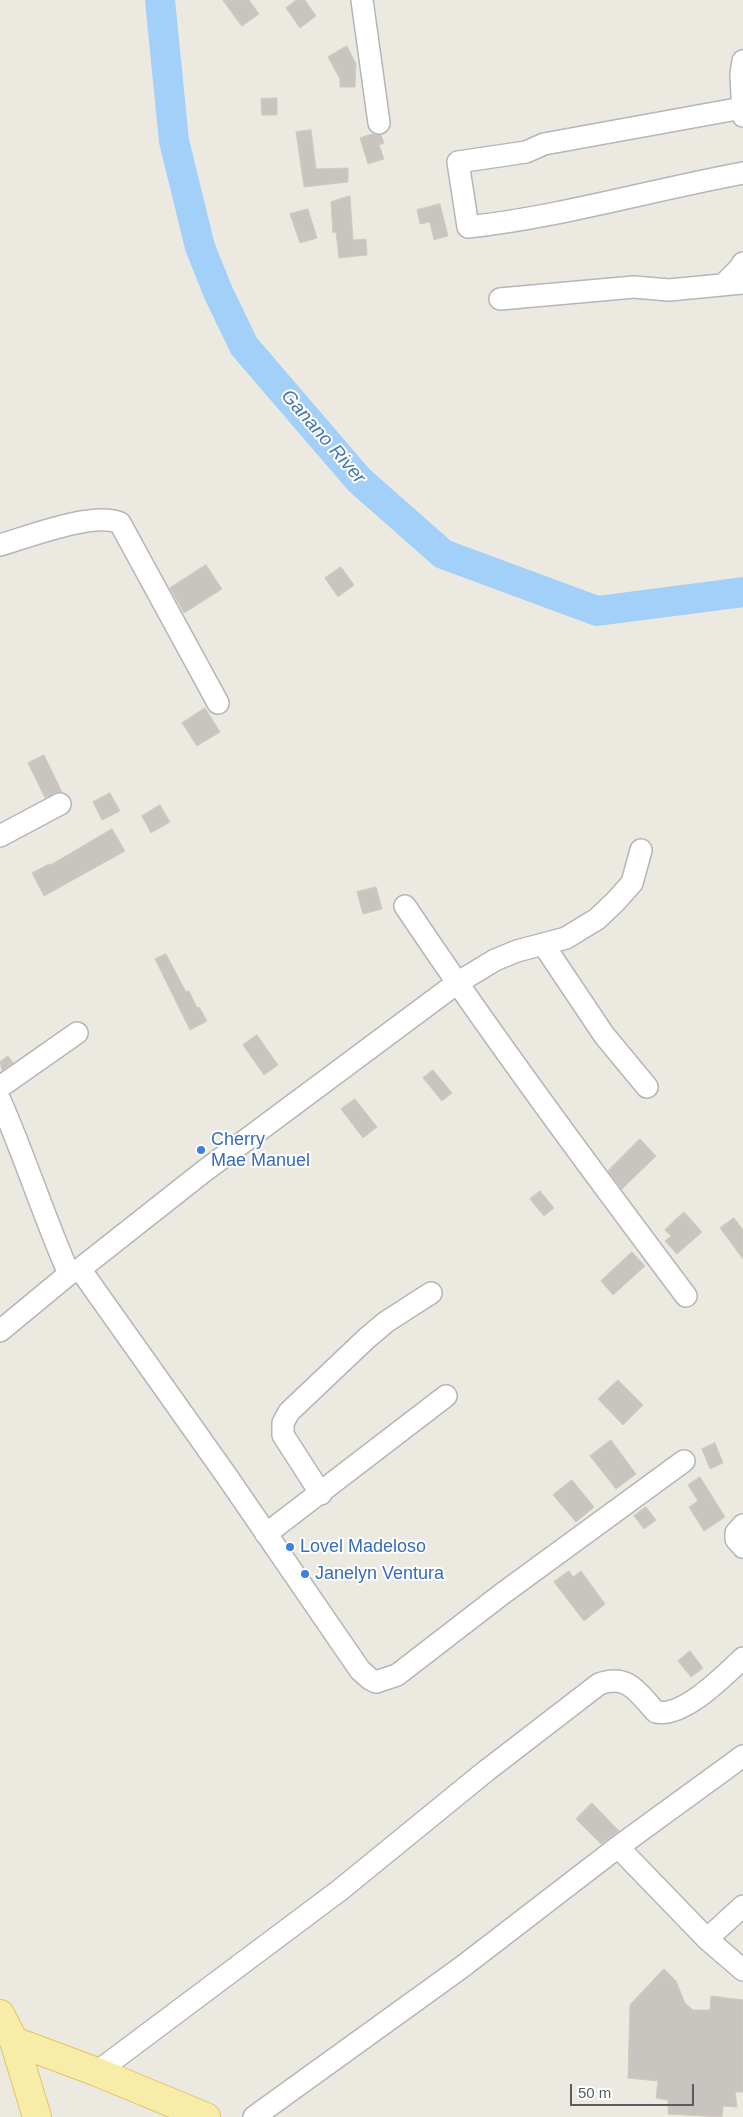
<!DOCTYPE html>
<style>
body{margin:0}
#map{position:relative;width:743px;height:2117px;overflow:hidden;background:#ebe9e0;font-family:Arial,sans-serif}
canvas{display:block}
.scale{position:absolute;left:570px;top:2084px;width:124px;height:22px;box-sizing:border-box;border:2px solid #595c60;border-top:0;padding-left:6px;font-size:15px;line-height:18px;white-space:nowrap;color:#595c60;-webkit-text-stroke:4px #fff;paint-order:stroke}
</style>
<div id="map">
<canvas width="743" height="2117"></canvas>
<div class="scale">50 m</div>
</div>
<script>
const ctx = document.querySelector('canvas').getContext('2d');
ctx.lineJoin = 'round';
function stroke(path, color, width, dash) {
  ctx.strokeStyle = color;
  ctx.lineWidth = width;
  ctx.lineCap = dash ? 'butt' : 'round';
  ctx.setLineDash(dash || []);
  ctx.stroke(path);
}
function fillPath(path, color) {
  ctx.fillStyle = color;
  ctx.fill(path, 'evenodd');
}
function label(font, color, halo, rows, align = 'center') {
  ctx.font = font + ' Arial,sans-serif';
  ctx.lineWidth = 4;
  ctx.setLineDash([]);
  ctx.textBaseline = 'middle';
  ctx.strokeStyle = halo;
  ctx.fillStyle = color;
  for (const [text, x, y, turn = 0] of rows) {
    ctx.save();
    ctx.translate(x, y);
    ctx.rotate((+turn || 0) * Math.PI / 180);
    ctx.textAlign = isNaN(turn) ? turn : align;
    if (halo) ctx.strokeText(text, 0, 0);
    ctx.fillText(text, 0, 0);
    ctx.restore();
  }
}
stroke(new Path2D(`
 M160 0 174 141 200 247 218 292 244 346 359 480 443 554 597 611 743 592`), '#a3d0f8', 30);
const building = new Path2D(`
 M223 0H249L259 14 242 26Z
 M297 0H305L316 16 300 28 286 8Z
 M347 46 356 64 355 87H340V79L328 57Z
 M277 98V115H262L261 99Z
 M311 130 316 169 348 168V182L304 187 296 132Z
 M373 134 381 135 384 143 379 145 384 159 368 164 360 138Z
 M350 196 353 240 366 239 367 255 339 258 336 232 333 233 331 202Z
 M440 204 448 236 434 240 430 222 420 224 417 210Z
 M308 209 317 238 300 243 290 214Z
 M206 565 222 589 184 613 170 588Z
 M341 567 354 585 338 597 325 578Z
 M205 708 220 732 197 746 182 723Z
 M44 755 62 792 55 793 45 798 28 763Z
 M110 793 120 811 102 820 93 802Z
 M160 805 170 822 151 833 142 816Z
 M112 829 125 851 44 896 32 873 49 864 50 865Z
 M376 887 382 909 363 914 357 892Z
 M166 954 186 992 189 991 197 1008 199 1007 207 1021 190 1030 155 959Z
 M257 1035 278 1065 264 1075 243 1045Z
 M8 1056 13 1063 2 1070 0 1062Z
 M433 1070 452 1093 442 1101 423 1078Z
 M355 1099 377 1127 363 1138 341 1109Z
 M640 1139 656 1156 622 1189 608 1171Z
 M540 1191 554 1208 544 1216 530 1199Z
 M684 1212 702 1232 677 1254 665 1241 671 1236 665 1230Z
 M734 1218 743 1230V1259L720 1228Z
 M632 1252 645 1266 613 1295 601 1281Z
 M618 1380 643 1405 623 1425 598 1399Z
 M611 1440 636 1474 616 1489 590 1456Z
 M715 1443 723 1463 710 1469 702 1449Z
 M700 1477 725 1517 704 1531 689 1507 698 1501 688 1485Z
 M572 1480 594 1507 576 1522 553 1495Z
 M646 1507 656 1520 644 1529 634 1516Z
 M569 1571 573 1577 581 1571 605 1604 584 1621 554 1582Z
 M690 1651 703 1668 691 1677 678 1661Z
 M592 1803 619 1831 601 1844 576 1819Z
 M664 1969 676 1981 685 2003 693 2010H710L711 1996 743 2000V2092H735L737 2107 723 2106 722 2117 668 2114V2100L656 2098 658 2081 628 2078 630 2005Z`);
fillPath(building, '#c8c5c0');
stroke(building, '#cfcabf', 1);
const minor = new Path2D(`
 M362 0 379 123
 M743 61 741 74 743 116
 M742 108 544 144 526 152 458 162 468 227C560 217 651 190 743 173
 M723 285 739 269 743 263
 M500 299 634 287 669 290 743 283
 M0 545C28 537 94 511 120 523L218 703
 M0 836 60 804
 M405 906C494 1039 590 1168 686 1296
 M543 944 604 1035 647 1087
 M0 1087 77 1033
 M0 1100C25 1157 44 1217 69 1274
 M80 1269 226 1475 360 1670 370 1679 376 1682 397 1675 502 1594 684 1461
 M0 1331 69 1274 80 1269 203 1172 457 983 495 960 517 951 566 938 597 919 615 902 632 883 641 850
 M321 1494 283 1435V1423L289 1412 367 1338 386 1322 431 1293
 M743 1525 736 1533V1539L743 1547
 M266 1534 446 1396
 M618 1847 707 1939 743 1970
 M707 1939 743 1906
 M97 2072 340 1890 486 1771 599 1684C628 1673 638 1693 656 1712 683 1718 724 1676 743 1658
 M254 2117 462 1967 618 1847 743 1756`);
const major = new Path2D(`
 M0 2014 14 2041 37 2117
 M14 2041 97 2072 206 2117`);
stroke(minor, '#b3b6ba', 24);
stroke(major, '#e5c45f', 30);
stroke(minor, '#fff', 21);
stroke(major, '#f8eda8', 28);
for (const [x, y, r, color] of [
 [201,1150,5,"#3f7fe0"],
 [290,1547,5,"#3f7fe0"],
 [305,1574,5,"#3f7fe0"]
]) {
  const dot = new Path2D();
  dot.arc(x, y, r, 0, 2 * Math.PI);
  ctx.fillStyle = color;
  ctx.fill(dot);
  stroke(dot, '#fff', 2);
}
label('18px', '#366cbe', '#fff', [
 ["Cherry",211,1140],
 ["Mae Manuel",211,1161],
 ["Lovel Madeloso",300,1547],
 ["Janelyn Ventura",315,1574]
], 'left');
label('italic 19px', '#4677b0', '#fff', [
 ["Ganano River",323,437,49]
]);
</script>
